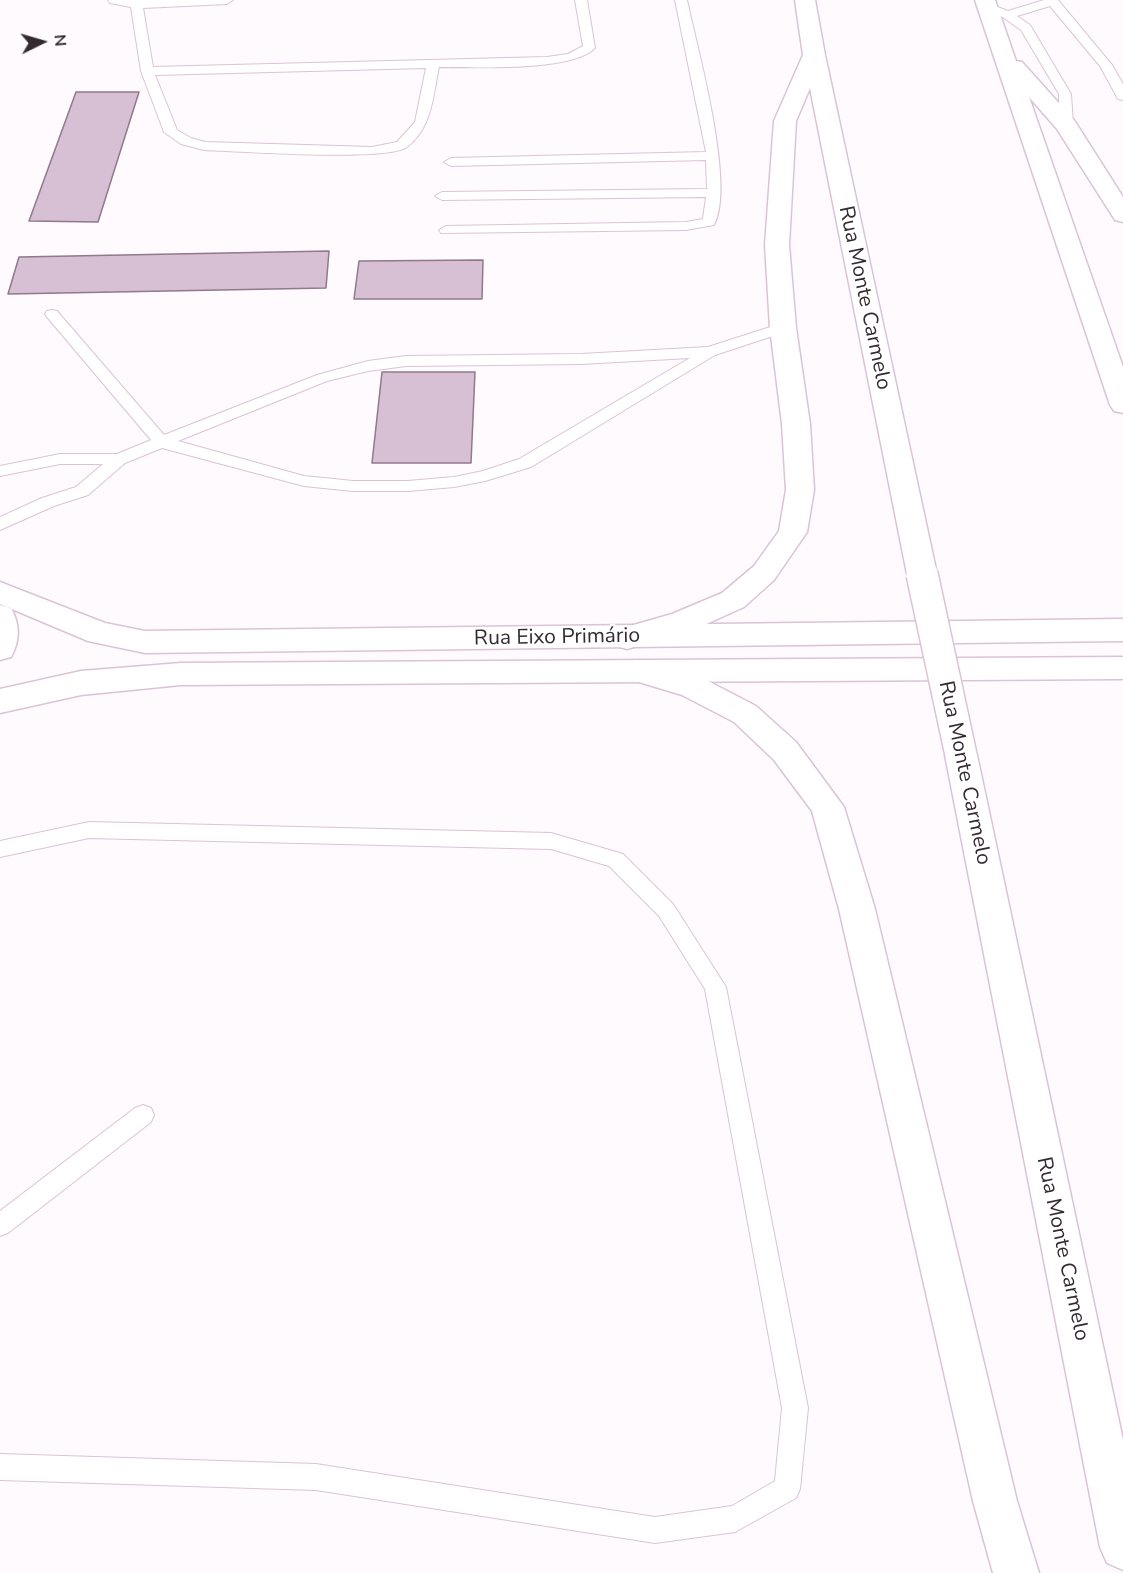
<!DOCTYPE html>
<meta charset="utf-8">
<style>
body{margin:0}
#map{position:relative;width:1123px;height:1573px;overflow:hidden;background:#fffafe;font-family:"Nunito Sans",sans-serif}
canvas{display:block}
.north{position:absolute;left:12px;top:12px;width:60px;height:60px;-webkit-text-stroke:4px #fff;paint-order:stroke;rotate:85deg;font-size:16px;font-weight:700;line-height:24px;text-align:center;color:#342b32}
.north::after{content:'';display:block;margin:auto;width:21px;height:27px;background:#342b32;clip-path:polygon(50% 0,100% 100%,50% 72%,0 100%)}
</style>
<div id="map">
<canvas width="1123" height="1573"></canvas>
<div class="north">N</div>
</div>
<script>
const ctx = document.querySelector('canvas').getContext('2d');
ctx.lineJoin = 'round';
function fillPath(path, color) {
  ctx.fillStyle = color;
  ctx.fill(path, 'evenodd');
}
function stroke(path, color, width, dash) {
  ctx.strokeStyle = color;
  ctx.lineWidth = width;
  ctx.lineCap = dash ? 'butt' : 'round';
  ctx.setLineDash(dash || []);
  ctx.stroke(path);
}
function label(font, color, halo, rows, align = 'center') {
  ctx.font = font + ' "Nunito Sans",sans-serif';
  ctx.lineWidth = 4.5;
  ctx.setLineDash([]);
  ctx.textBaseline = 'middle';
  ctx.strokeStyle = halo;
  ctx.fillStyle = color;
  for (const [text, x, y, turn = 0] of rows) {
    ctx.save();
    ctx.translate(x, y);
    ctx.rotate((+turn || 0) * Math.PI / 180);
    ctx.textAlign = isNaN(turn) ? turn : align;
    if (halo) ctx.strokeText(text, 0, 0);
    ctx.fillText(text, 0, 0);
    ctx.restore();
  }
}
const building = new Path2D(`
 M76 92H139L98 222 29 221Z
 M329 251 326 288 8 294 19 257Z
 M483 260 482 299H354L359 261Z
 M382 372H475L471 463H372Z`);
fillPath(building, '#d8c0d4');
stroke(building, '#8f798b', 1.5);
const service = new Path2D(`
 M108 0H233L227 4 143 8 153 67 547 57 568 54 583 46 575 0H587L595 48C572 72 474 67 439 67 433 96 432 128 407 147 387 162 237 151 204 150L181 144 164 132 141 71 131 7 110 3ZM426 68 415 122 397 142 372 147 205 142 191 138 177 130 155 75Z
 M675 0H687C697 47 736 186 714 225L686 230 441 233 439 230 446 226 686 222 703 219 706 197 442 200 435 196 442 192 707 189 706 160 451 166 444 162 451 158 706 152Z
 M1044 0H1058L1112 65 1123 84V100L1118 99 1100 66 1050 6 1017 16 1030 25 1071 94 1073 125 1066 129 1059 125V94L1021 30 1004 18 981 7 987 3 1008 11Z
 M52 310 57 311 164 435 317 375 368 361 406 356 581 354 708 347 783 323 791 328 788 331 715 355 531 467 485 481 454 487 408 491H353L304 486 162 448 125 463 88 495 54 506 0 530V517L42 498 76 487 103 464H60L0 476V466L60 454H117L151 440 47 317 45 314 47 311ZM690 358 519 459 483 471 454 477 408 481H353L304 476 178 441 327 381 368 371 406 366 581 364Z
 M89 822 551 833 623 854 673 904 726 987 808 1408 800 1489 796 1498 735 1532 655 1543 316 1490 0 1480V1454L316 1464 655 1517 732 1506 775 1481 782 1408 705 989 659 916 609 866 551 849 89 838 0 857V841Z
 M143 1105 151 1108 154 1115 151 1122 8 1233 0 1236V1211L135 1108Z`);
const tertiary = new Path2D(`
 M0 582 105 623 145 631 1123 619V641L145 653 88 641 0 604Z
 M0 605 11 608C20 624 20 641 11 657L0 660Z
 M1123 657V679L181 685 81 695 0 713V689L81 671 181 663Z`);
const trunk = new Path2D(`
 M795 0H815L825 55 937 574 932 581 922 584 912 581 907 574 810 88 796 121 789 245 796 328 810 424 814 490 807 532 774 580 744 607 693 630 627 649 616 646 612 638 616 630 672 614 722 593 754 566 779 531 786 490 782 424 770 328 765 245 774 121 803 55Z
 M975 0H995L1016 61 1022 62 1074 120 1123 197V222L1115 220 1057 129 1029 97 1123 367V413L1114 411 1110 405Z
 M640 660 704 679 756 706 796 742 844 807 875 909 1017 1501 1039 1573H993L973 1501 839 909 812 811 774 760 734 722 682 695 629 679 624 671 629 663Z
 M961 743 972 746 977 755 1123 1440V1570L1107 1563 1100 1547 945 755 950 746Z`);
stroke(service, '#dbc3d6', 2);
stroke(tertiary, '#dbc3d6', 3);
stroke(trunk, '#dbc3d6', 3);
fillPath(service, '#fff');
fillPath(tertiary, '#fff');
fillPath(trunk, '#fff');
const trunkBridge = new Path2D(`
 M922 574 961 755`);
stroke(trunkBridge, '#dbc3d6', 34, []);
stroke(trunkBridge, '#fff', 31);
label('21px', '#342b32', '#fff', [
 ["Rua Monte Carmelo",864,298,78],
 ["Rua Eixo Primário",557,638,-1],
 ["Rua Monte Carmelo",964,773,78],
 ["Rua Monte Carmelo",1062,1249,78]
]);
</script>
